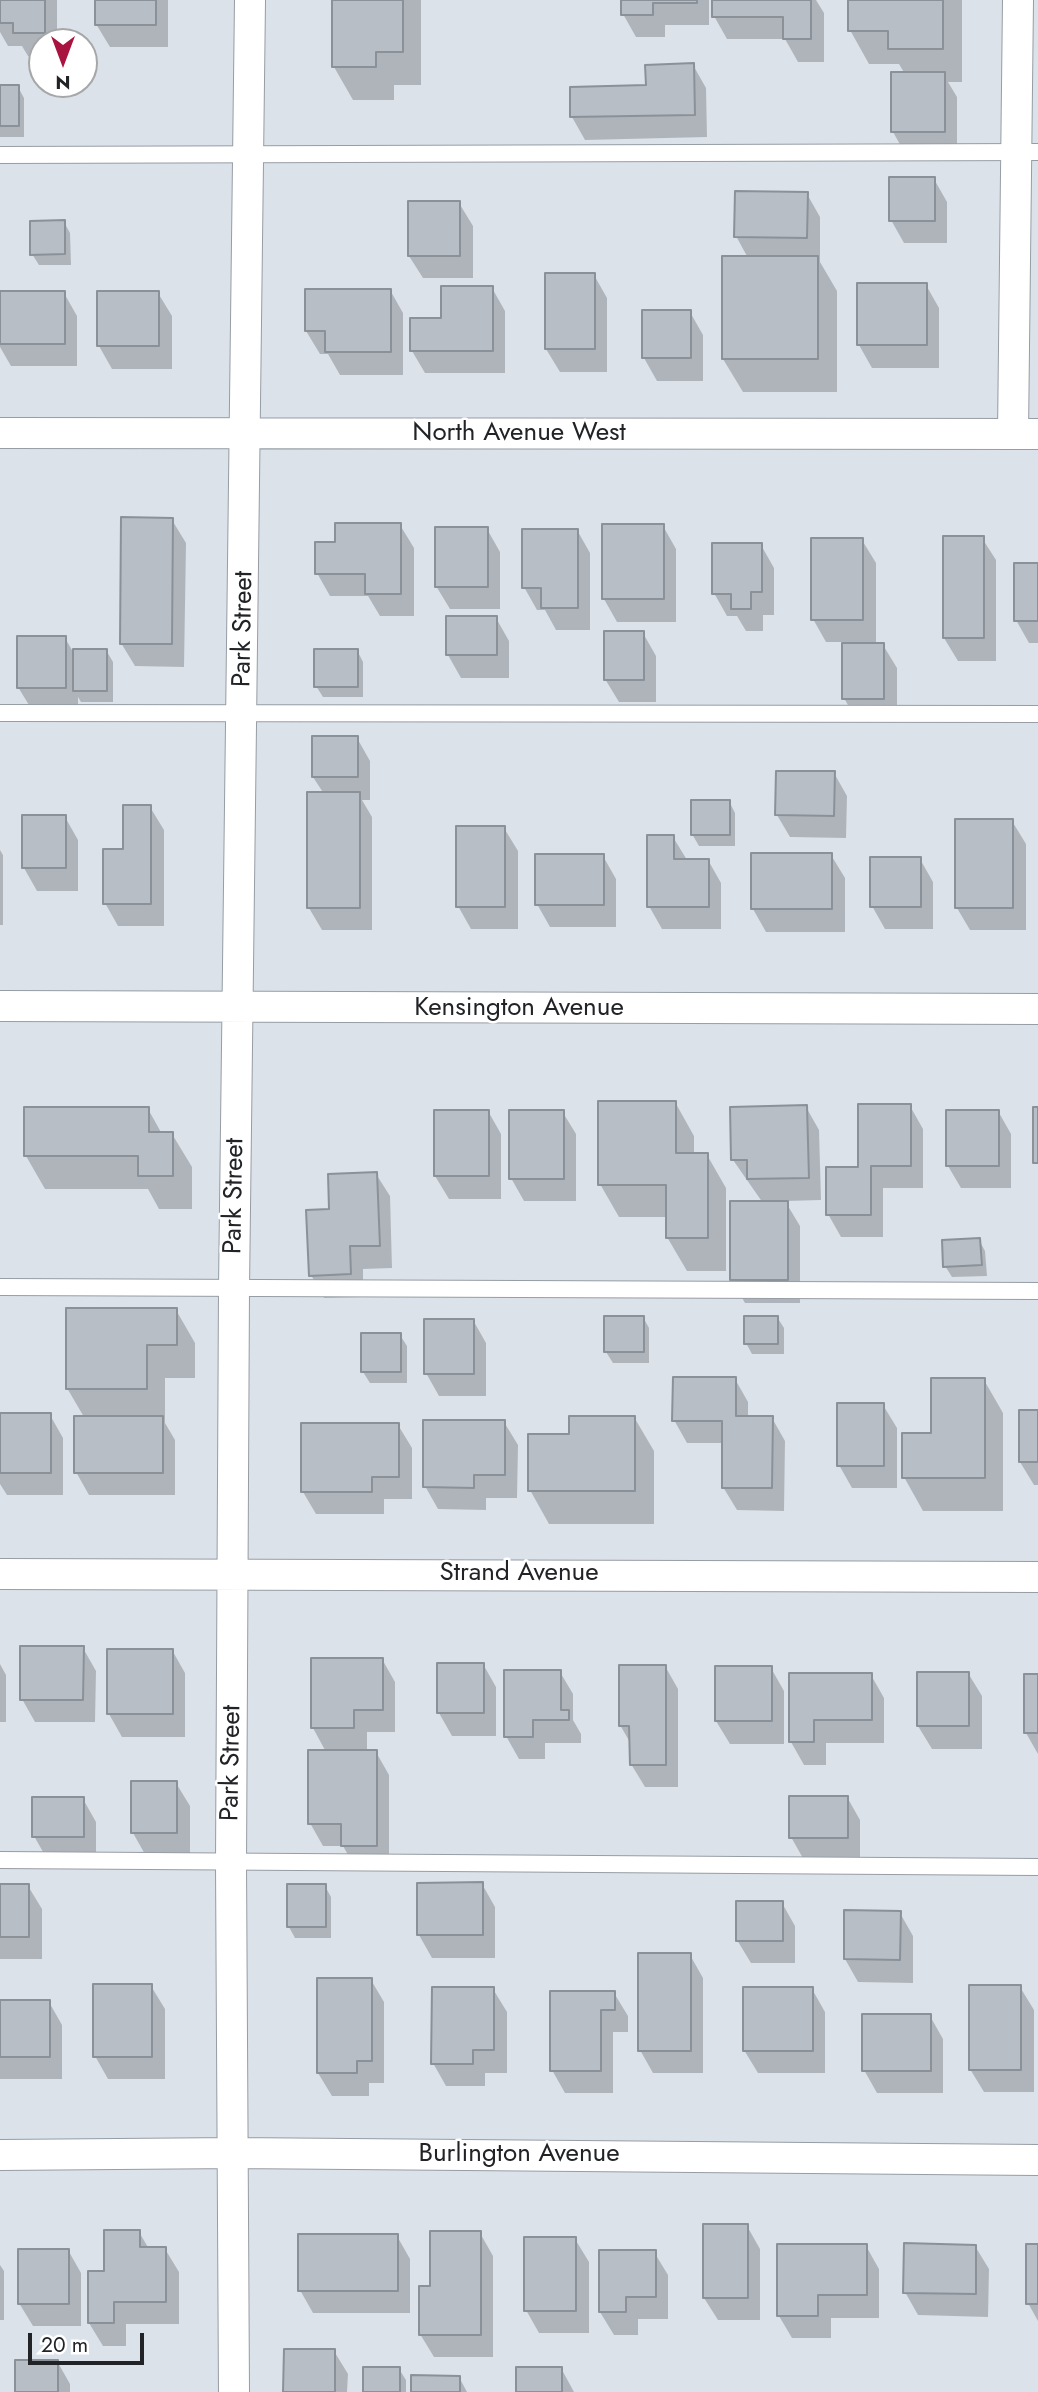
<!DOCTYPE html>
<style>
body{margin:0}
#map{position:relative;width:1038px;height:2392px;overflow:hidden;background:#dbe2e9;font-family:Jost,sans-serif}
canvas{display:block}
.north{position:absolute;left:28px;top:28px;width:70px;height:70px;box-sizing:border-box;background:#fff;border:2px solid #a6a7a8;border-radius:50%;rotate:180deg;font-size:19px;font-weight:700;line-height:28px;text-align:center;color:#212326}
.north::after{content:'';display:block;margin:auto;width:24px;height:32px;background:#a9133f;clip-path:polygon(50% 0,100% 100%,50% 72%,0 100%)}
.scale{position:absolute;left:28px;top:2333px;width:116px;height:32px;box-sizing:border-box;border:4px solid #212326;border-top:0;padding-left:9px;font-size:21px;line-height:24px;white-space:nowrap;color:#212326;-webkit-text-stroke:5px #fff;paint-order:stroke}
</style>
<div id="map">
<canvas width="1038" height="2392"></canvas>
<div class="north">N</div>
<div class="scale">20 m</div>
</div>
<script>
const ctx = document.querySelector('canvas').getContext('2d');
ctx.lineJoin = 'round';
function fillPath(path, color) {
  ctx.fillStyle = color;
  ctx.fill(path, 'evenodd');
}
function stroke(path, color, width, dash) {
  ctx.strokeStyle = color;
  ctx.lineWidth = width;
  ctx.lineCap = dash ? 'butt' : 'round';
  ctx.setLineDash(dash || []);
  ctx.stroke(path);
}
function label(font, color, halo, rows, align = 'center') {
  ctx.font = font + ' Jost,sans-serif';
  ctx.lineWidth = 5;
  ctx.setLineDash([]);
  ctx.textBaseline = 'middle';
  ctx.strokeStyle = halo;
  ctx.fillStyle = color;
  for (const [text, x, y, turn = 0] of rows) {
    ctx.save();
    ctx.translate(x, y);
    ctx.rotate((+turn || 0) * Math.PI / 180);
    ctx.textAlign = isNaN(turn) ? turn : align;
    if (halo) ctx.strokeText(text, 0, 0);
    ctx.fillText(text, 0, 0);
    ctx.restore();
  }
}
fillPath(new Path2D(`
 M0 0H57V42H42V56H28L22 46H8L0 32Z
 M96 0H168V47H110L96 24Z
 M334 0H421V85H394V100H353L334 67Z
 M623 0H709V25H665V37H636L623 14Z
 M714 0H816L824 13V62H798L785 39H727L714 16Z
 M850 0H962V82H948L957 97V155H906L893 132 905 74 899 64H869L850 30Z
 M693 65 706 88 707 137 585 140 572 117Z
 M0 87H18L24 98V137H0Z
 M934 179 947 202V243H904L891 220Z
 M807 194 820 217V262L837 291V392H743L723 359 748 258 736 236Z
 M459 203 473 226V278H423L409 256Z
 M64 222 70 233 71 265H39L32 254Z
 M594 275 607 298V372H560L546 349Z
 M926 285 939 308V368H872L859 345Z
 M492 288 505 311V373H425L412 351 442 320Z
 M390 290 403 313V375H340L328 354H320L306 331Z
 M0 293H64L77 316V366H11L0 347Z
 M99 293H158L172 316V369H112L99 346Z
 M690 312 703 335V381H657L644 358Z
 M172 520 186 543 184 667 135 666 121 643Z
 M400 525 414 548V616H380L368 596H330L317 573 337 544Z
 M663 526 676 549V622H617L604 599Z
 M487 529 500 552V609H450L436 586Z
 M577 530 590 553V630H556L545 610H537L524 587Z
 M944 538H982L996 560V661H958L944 638Z
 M862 540 876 563V645H883L897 668V721H857L844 698V642H826L813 619Z
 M761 545 774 568V615H763V631H746L737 616H727L714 593Z
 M1038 565V643H1029L1016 620Z
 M496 618 509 641V678H461L448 655Z
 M643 633 656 656V702H619L605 679Z
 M65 638 72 650H106L113 662V702H81L78 697V710H32L18 687Z
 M357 650 363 662V697H323L316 686Z
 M357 738 370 761V800H362L372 817V930H322L309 908 324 794 313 777Z
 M834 773 847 796 846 838 790 837 777 815Z
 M729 801 735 813V846H699L692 834Z
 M150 807 164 830V926H118L105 903 125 851Z
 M65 817 78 840V891H37L24 868Z
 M1012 821 1026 844V930H970L957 908Z
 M504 828 518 851V929H471L458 906Z
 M673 837 687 860H708L721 883V929H662L649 906Z
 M0 850 3 855V925H0Z
 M831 855 845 878V932H766L753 909Z
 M603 856 616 879V927H550L537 904Z
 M920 859 933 882V929H885L872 906Z
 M675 1102 694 1136V1155H707L726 1188V1271H687L667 1237V1217H619L600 1184Z
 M910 1106 923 1129V1188H883V1237H841L828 1214Z
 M806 1107 819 1130 821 1200 785 1201 800 1226V1303H745L732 1280 763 1203 733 1160Z
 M148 1109 162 1134H172L192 1167V1209H159L148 1189H45L26 1156Z
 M488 1111 501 1134V1199H449L435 1176Z
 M562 1111 576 1134V1201H524L511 1178Z
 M998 1111 1011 1134V1188H961L948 1166Z
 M376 1174 390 1196 392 1268 363 1269V1297L324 1298 311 1275 331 1211Z
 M979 1240 985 1251 987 1276 952 1277 945 1266Z
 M176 1310 195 1343V1378H165V1423L175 1440V1495H89L76 1472 84 1417 67 1388Z
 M643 1317 649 1328V1363H613L606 1352Z
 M777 1317 784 1328V1354H752L746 1343Z
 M473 1320 486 1343V1396H439L426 1373Z
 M400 1335 407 1346V1383H370L363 1372Z
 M735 1379 748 1402V1418H772L785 1441 784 1511 737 1510 723 1487 724 1443H687L674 1420Z
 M984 1380 1003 1413V1511H923L904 1477 932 1435Z
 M883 1405 897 1428V1488H852L839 1465Z
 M1020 1412H1038V1485H1034L1020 1462Z
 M0 1415H50L63 1438V1495H7L0 1484Z
 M634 1417 654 1451V1524H549L530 1490 571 1436Z
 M504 1422 518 1445 517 1498H486V1510L438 1509 425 1486Z
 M398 1425 412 1448V1499H384V1514H316L303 1492Z
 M83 1648 96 1671 95 1722H35L22 1699Z
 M172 1650 185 1673V1737H122L109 1714Z
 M382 1659 395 1682V1732H367V1752H376L389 1775V1869H356L343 1846H323L310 1823 326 1752 313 1728Z
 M0 1664 6 1675V1722H0Z
 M483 1664 496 1687V1736H452L439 1713Z
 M665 1666 678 1689V1787H645L631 1764V1744L620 1725Z
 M771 1668 784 1691V1744H730L716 1721Z
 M560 1672 573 1694V1720L581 1734V1743H545V1759H519L506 1736Z
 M968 1673 982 1696V1749H932L918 1726Z
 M791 1675H871L884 1698V1743H826V1765H804L791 1742Z
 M1038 1676V1754L1026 1733Z
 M176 1783 190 1806V1856H146L133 1833Z
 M847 1797 860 1820V1860H804L791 1837Z
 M83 1799 96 1822V1859H47L34 1836Z
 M482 1884 495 1907V1958H432L419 1935Z
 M0 1886H28L42 1909V1959H0Z
 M325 1886 331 1897V1938H295L289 1927Z
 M782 1903 795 1926V1963H751L737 1940Z
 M900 1913 913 1936V1983L858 1982 845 1959Z
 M690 1955 703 1978V2073H653L640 2050Z
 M371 1980 384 2002V2083H369V2096H332L318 2073Z
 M151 1986 165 2009V2079H108L95 2056Z
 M1020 1987 1034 2010V2092H984L970 2069Z
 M493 1989 507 2012V2073H485V2086H446L433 2063Z
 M812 1989 825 2012V2073H758L744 2050Z
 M614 1993 628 2016V2032H613V2093H565L552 2070Z
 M0 2002H49L62 2025V2079H0Z
 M930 2016 943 2039V2093H877L864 2070Z
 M747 2226 760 2249V2320H718L704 2298Z
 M139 2232 149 2249H165L179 2272V2324H126V2346H103L89 2323 106 2273Z
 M480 2233 493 2256V2357H434L420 2334 432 2288Z
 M397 2236 410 2259V2313H313L300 2290Z
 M575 2239 589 2262V2333H539L526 2310Z
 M866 2246 879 2269V2318H831V2338H792L779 2316Z
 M975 2246 989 2269 988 2317 918 2315 905 2292Z
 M1038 2246V2321L1028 2303Z
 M68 2250 81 2273V2326H33L19 2303Z
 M654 2252 668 2275V2319H638V2335H614L600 2312Z
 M0 2265 4 2271V2320H0Z
 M334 2351 348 2374 347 2392H285Z
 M57 2361 70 2384V2392H17Z
 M561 2368 574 2392H518Z
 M399 2369 406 2380V2392H365Z
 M459 2377 467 2392H412Z`), '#0003');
const building = new Path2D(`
 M0 0H45V33H13V23H0Z
 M95 0H156V25H95Z
 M332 0H403V52H376V67H332Z
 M621 0H697V3H653V15H621Z
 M712 0H811V39H783V17H712Z
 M848 0H943V49H888V31H848Z
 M694 63 695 115 570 117V87L646 85 645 65Z
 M891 72H945V132H891Z
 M0 85H19V126H0Z
 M889 177H935V221H889Z
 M735 191 808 192 807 238 734 237Z
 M408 201H460V256H408Z
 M65 220V254L30 255V221Z
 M722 256H818V359H722Z
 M545 273H595V349H545Z
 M857 283H927V345H857Z
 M441 286H493V351H410V318H441Z
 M305 289H391V352H325V331H305Z
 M0 291H65V344H0Z
 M97 291H159V346H97Z
 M642 310H691V358H642Z
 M121 517 173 518 172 644H120Z
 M335 523H401V594H365V574H315V542H335Z
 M602 524H664V599H602Z
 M435 527H488V587H435Z
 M522 529H578V608H541V588H522Z
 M943 536H984V638H943Z
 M811 538H863V620H811Z
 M712 543H762V592H751V609H731V594H712Z
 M1014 563H1038V621H1014Z
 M446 616H497V655H446Z
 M604 631H644V680H604Z
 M17 636H66V688H17Z
 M842 643H884V699H842Z
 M73 649H107V691H73Z
 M314 649H358V687H314Z
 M312 736H358V777H312Z
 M776 771H835L834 816 775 815Z
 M307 792H360V908H307Z
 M691 800H730V835H691Z
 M123 805H151V904H103V849H123Z
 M22 815H66V868H22Z
 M955 819H1013V908H955Z
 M456 826H505V907H456Z
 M647 835H674V859H709V907H647Z
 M751 853H832V909H751Z
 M535 854H604V905H535Z
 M870 857H921V907H870Z
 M598 1101H676V1153H708V1238H666V1185H598Z
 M858 1104H911V1166H871V1215H826V1167H858Z
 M807 1105 809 1178 747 1179V1160H731L730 1107Z
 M24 1107H149V1132H173V1176H138V1156H24Z
 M1033 1107H1038V1163H1033Z
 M434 1110H489V1176H434Z
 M509 1110H564V1179H509Z
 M946 1110H999V1166H946Z
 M377 1172 380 1246H350L351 1274 309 1276 306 1210 329 1209 328 1174Z
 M730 1201H788V1280H730Z
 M980 1238 982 1265 943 1267 942 1240Z
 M66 1308H177V1345H147V1389H66Z
 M604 1316H644V1352H604Z
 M744 1316H778V1344H744Z
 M424 1319H474V1374H424Z
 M361 1333H401V1372H361Z
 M673 1377H736V1416H773L772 1488H722V1421H672Z
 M931 1378H985V1478H902V1433H931Z
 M837 1403H884V1466H837Z
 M1019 1410H1038V1462H1019Z
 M0 1413H51V1473H0Z
 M74 1416H163V1473H74Z
 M569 1416H635V1491H528V1434H569Z
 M423 1420H505V1475H474V1488L423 1487Z
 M301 1423H399V1477H372V1492H301Z
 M20 1646H84L83 1700H20Z
 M107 1649H173V1714H107Z
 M311 1658H383V1710H354V1728H311Z
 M437 1663H484V1713H437Z
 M619 1665H666V1765H630L629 1726H619Z
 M715 1666H772V1721H715Z
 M504 1670H561V1710H569V1720H533V1737H504Z
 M917 1672H969V1726H917Z
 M789 1673H872V1720H814V1742H789Z
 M1024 1674H1038V1733H1024Z
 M308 1750H377V1846H341V1824H308Z
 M131 1781H177V1833H131Z
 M789 1796H848V1838H789Z
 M32 1797H84V1837H32Z
 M483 1882V1935H417V1883Z
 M0 1884H29V1937H0Z
 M287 1884H326V1927H287Z
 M736 1901H783V1941H736Z
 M844 1910 901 1911 900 1960 844 1959Z
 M638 1953H691V2051H638Z
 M317 1978H372V2061H357V2073H317Z
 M93 1984H152V2057H93Z
 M969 1985H1021V2070H969Z
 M432 1987H494V2050H473V2064H431Z
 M743 1987H813V2051H743Z
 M550 1991H615V2010H601V2071H550Z
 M0 2000H50V2057H0Z
 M862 2014H931V2071H862Z
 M703 2224H748V2298H703Z
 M104 2230H140V2247H166V2302H114V2323H88V2271H104Z
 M430 2231H481V2335H419V2286H430Z
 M298 2234H398V2291H298Z
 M524 2237H576V2311H524Z
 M904 2243 976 2245V2294L903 2293Z
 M777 2244H867V2295H818V2316H777Z
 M1026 2244H1038V2304H1026Z
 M18 2249H69V2304H18Z
 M599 2250H656V2297H626V2312H599Z
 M284 2349H335V2392H283Z
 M15 2360H58V2392H15Z
 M363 2367H400V2392H363Z
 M516 2367H562V2392H516Z
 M411 2375 460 2376V2392H411Z`);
fillPath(building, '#b7bec5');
stroke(building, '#8b9198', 2);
const lane = new Path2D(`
 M0 155 1038 152
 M0 713 1038 714
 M0 1287 1038 1291
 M0 1860 1038 1867`);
const street = new Path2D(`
 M0 433 1038 434
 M1013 434 1018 0
 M0 1006 1038 1009
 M0 1574 1038 1577
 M0 2155 235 2153 1038 2160
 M234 2392 231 1863 234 1288 250 0`);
stroke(lane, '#969da4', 18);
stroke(street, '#969da4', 32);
stroke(lane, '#fff', 16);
stroke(street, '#fff', 30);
label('26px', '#212326', '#fff', [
 ["North Avenue West",519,434],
 ["Park Street",244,629,-89],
 ["Kensington Avenue",519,1009],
 ["Park Street",235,1196,-89],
 ["Strand Avenue",519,1574],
 ["Park Street",232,1763,-89],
 ["Burlington Avenue",519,2155]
]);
</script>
